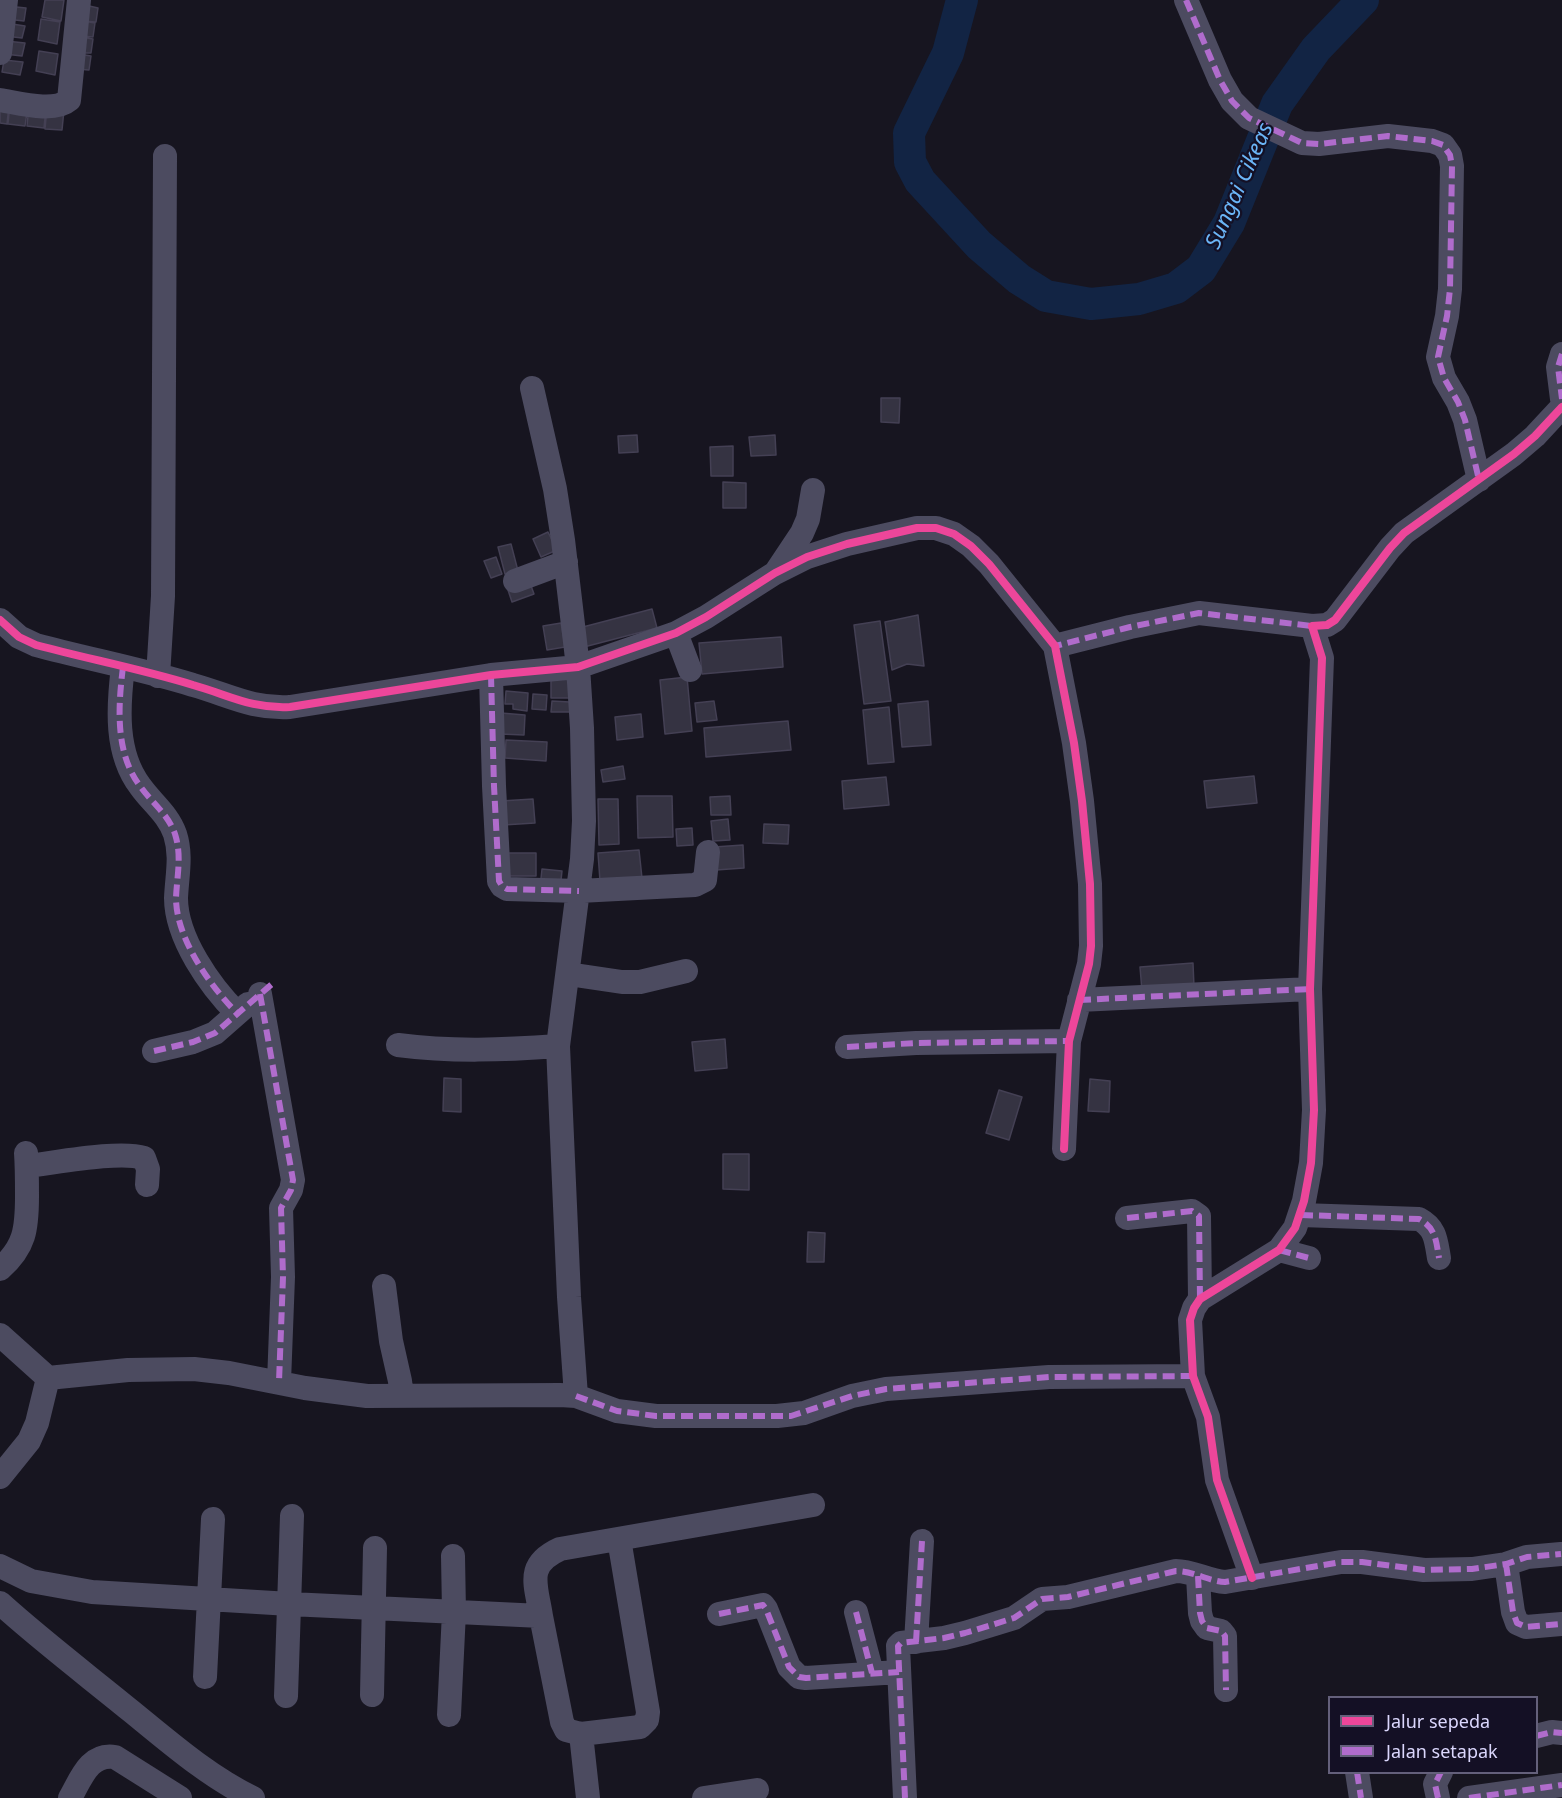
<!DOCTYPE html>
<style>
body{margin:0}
#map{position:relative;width:1562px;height:1798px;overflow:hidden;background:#171520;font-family:"Noto Sans",sans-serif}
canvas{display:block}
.legend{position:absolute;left:1328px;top:1696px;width:210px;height:78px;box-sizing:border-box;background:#141025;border:2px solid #64607b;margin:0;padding:8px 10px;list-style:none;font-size:18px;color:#dbd7fd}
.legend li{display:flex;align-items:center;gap:12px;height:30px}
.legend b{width:30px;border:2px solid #64607b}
</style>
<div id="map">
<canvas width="1562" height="1798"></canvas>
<ul class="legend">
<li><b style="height:8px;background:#ed469a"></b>Jalur sepeda</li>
<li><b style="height:8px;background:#b06ccc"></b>Jalan setapak</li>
</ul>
</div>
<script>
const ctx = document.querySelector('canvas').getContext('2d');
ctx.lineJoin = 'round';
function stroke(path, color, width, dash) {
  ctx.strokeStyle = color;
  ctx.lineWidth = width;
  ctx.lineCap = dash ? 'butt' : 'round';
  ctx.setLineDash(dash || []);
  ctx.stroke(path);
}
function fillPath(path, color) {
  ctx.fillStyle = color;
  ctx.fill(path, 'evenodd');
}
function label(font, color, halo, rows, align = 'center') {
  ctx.font = font + ' "Noto Sans",sans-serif';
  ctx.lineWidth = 4.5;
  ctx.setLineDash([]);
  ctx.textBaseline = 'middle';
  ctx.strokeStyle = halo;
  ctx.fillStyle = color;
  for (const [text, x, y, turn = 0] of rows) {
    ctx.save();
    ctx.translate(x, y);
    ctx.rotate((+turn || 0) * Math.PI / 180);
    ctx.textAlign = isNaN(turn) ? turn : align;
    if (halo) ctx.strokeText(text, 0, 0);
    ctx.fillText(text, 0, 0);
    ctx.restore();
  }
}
stroke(new Path2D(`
 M962 0 948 53 909 133 910 162 920 181 979 245 1019 279 1046 296 1091 304 1139 299 1176 288 1201 269 1229 223 1277 104 1316 49 1363 0`), '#122444', 32);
const building = new Path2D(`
 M45 0H64L61 21 42 17Z
 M85 5 98 8 96 22 83 21Z
 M7 6 26 8 24 21 6 19Z
 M41 19 60 22 57 44 38 40Z
 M83 21 95 23 93 37 81 36Z
 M6 23 25 26 22 38 5 36Z
 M81 37 93 39 91 53H79Z
 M6 41 25 43 22 56 4 54Z
 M39 51 58 54 55 75 36 71Z
 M79 54 91 56 89 70 77 69Z
 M4 60 23 62 20 75 2 72Z
 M0 103 9 104 7 124 0 123Z
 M10 104 28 105 25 126 8 124Z
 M29 106 46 107 44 128 27 126Z
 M47 108 64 110 62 130 45 129Z
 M881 398H900L899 423 881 422Z
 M637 435 638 452 619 453 618 436Z
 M775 435 776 455 751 456 749 437Z
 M733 446V476H711L710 447Z
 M723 482 746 483V508H723Z
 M548 532 557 550 541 557 533 539Z
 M511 544 518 571 505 574 498 547Z
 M496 557 502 574 491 578 484 561Z
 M530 583 534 594 512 602 508 590Z
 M652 609 657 628 584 647 579 628Z
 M918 615 924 666 907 664 892 670 885 622Z
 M880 621 891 701 864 704 854 625Z
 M561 623 565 647 547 650 543 626Z
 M781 637 783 667 702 674 699 643Z
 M687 677 692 731 665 734 660 680Z
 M551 678H569V698H551Z
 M506 691 528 693 527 711 513 709V704H505Z
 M533 694 547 695 546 710 532 709Z
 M552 701 570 702V712H551Z
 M714 701 717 720 697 722 695 703Z
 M928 701 931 745 902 747 898 704Z
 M889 707 894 762 868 764 863 710Z
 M501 713 525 715 524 735 500 734Z
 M641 714 643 737 617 740 615 717Z
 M788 721 791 750 706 757 704 728Z
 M506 740 547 742 546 761 505 758Z
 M623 766 625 779 603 782 601 770Z
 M1254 776 1257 803 1207 808 1204 781Z
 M886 777 889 805 844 809 842 781Z
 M637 796H672L673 837 638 838Z
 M730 796 731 815H711L710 797Z
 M533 799 535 823 503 825 501 801Z
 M598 799H618L619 844 599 845Z
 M728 819 730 840 713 841 711 821Z
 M764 824 789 825 788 844 763 843Z
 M692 828 693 845 677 846 676 829Z
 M743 845 744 868 716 870 714 847Z
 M639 850 642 878 600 881 598 853Z
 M507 853H536V876H508Z
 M542 869 562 871 560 890 540 888Z
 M1193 963 1194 987 1142 991 1140 967Z
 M725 1039 727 1068 695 1071 692 1042Z
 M444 1078 461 1079V1112L443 1111Z
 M1090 1079 1110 1081 1109 1112 1088 1111Z
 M999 1090 1022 1097 1009 1140 986 1133Z
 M723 1154H749V1190L723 1189Z
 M808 1232 825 1233 824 1262H807Z`);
fillPath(building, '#353342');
stroke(building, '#444054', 1.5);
stroke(new Path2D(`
 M1186 0 1220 80 1232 101 1249 118 1302 143 1319 144 1388 136 1432 141 1443 145 1450 155 1452 166 1450 289 1447 316 1438 357 1444 378 1458 402 1465 420 1479 480
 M0 53 6 0
 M0 100C19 103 54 113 69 100L79 0
 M1562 354 1558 367 1562 399
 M532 388 555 489 563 540 578 667 582 728 584 821 582 859 558 1046 569 1297 576 1396
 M776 572 802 533 808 519 813 490
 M515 581 566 562
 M0 620 19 637 36 645C88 659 141 669 193 685 229 695 251 709 290 707L491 675 578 667 676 633 706 617 775 573 807 557 847 544 917 528H936L954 534 971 546 989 564 1055 646 1074 743 1082 801 1090 884 1091 946 1089 964 1069 1041 1064 1149
 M676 633 690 670
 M1055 646 1130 627 1199 613 1312 626
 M123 667C118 707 115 753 140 786 152 803 168 814 175 834 182 856 177 875 176 898 176 938 210 986 237 1013
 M491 675 494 786 499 881 502 886 507 889 579 891 695 885 705 880 708 852
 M158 676 163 596 165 156
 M568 974 622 982H640L686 971
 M260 994 293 1180 291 1190 281 1208 283 1277 279 1382
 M1079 1000 1310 989
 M398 1045C452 1052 504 1050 558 1046
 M847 1047 916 1043 1069 1041
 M154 1051 193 1042 215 1033 248 1004
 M27 1166C55 1163 119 1150 144 1158L148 1169 147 1185
 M1301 1215 1419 1219C1436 1228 1436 1241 1439 1258
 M1127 1218 1192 1211 1199 1216 1200 1299
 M1279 1250 1309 1258
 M0 1269C25 1247 27 1229 27 1196 27 1182 27 1167 26 1153
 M384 1286 391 1341 400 1381 402 1396
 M0 1335 48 1378 128 1370 194 1369 229 1373 305 1388 367 1396 560 1395 576 1396 617 1411 656 1416H777L804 1413 852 1396 886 1389 1049 1377 1193 1376
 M0 1477 29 1441 37 1423 48 1378
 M1506 1564 1513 1612 1517 1623 1526 1627 1562 1624
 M0 1566 31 1581 92 1592 290 1604 541 1616 562 1722 566 1730 581 1734 588 1798
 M1198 1576 1200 1613 1202 1621 1207 1628 1221 1631 1225 1636 1226 1690
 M1252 1578 1217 1480 1208 1417 1193 1376 1190 1320 1194 1308 1200 1299 1279 1250 1295 1228 1304 1201 1311 1163 1314 1110 1310 989 1322 658 1312 626 1327 625 1335 620 1390 548 1404 533 1514 454 1535 436 1562 407
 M0 1603C42 1641 87 1675 131 1711 169 1742 209 1777 253 1798
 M856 1612 872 1673
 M719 1614 763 1605 766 1609 789 1667 799 1677 806 1678 899 1672
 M541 1616C536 1584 525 1565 560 1549L813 1505
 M916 1642 922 1541
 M205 1677 213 1519
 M372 1695 375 1548
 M286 1696 292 1516
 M449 1715 454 1612 453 1556
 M581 1734 640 1727 647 1720 648 1712 619 1539
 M1536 1736 1552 1732 1562 1733
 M1357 1772 1361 1798
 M70 1798C81 1779 89 1753 115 1757L180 1798
 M704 1798 757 1790
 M905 1798 898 1646 901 1643 944 1638 965 1633 1014 1618 1042 1599 1068 1597 1176 1571C1193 1571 1208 1581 1225 1582L1341 1562H1362L1424 1570 1472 1569 1506 1564 1527 1557 1561 1554
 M1438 1798 1435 1784 1441 1772
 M1469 1798 1562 1785`), '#4c4b60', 24);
stroke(new Path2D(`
 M1186 0 1220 80 1232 101 1249 118 1302 143 1319 144 1388 136 1432 141 1443 145 1450 155 1452 166 1450 289 1447 316 1438 357 1444 378 1458 402 1465 420 1479 480
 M1562 354 1558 367 1562 399
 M1056 651 1055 646 1130 627 1199 613 1312 626
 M123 667C118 707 115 753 140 786 152 803 168 814 175 834 182 856 177 875 176 898 176 938 210 986 237 1013
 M491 675 494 786 499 881 502 886 507 889 579 891
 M260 994 293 1180 291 1190 281 1208 283 1277 279 1382
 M1079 1000 1310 989
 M847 1047 916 1043 1069 1041
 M154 1051 193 1042 215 1033 272 984
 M1301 1215 1419 1219C1436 1228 1436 1241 1439 1258
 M1127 1218 1192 1211 1199 1216 1200 1299
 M1279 1250 1309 1258
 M576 1396 617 1411 656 1416H791L852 1396 886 1389 1049 1377 1193 1376
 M1506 1564 1513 1612 1517 1623 1526 1627 1562 1624
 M1198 1576 1200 1613 1202 1621 1207 1628 1221 1631 1225 1636 1226 1690
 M856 1612 872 1673
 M719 1614 763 1605 766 1609 789 1667 799 1677 806 1678 899 1672
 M916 1642 922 1541
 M1536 1736 1552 1732 1562 1733
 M1357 1772 1361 1798
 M905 1798 898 1646 901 1643 944 1638 965 1633 1014 1618 1042 1599 1068 1597 1176 1571C1193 1571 1208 1581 1225 1582L1341 1562H1362L1424 1570 1472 1569 1506 1564 1527 1557 1561 1554
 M1438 1798 1435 1784 1441 1772
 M1469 1798 1562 1785`), '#b06ccc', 6, [12, 6]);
stroke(new Path2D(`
 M0 620 19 637 36 645C88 659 141 669 193 685 229 695 251 709 290 707L491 675 578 667 676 633 706 617 775 573 807 557 847 544 917 528H936L954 534 971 546 989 564 1055 646 1074 743 1082 801 1090 884 1091 946 1089 964 1069 1041 1064 1149
 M1252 1578 1217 1480 1208 1417 1193 1376 1190 1320 1194 1308 1200 1299 1279 1250 1295 1228 1304 1201 1311 1163 1314 1110 1310 989 1322 658 1312 626 1327 625 1335 620 1390 548 1404 533 1514 454 1535 436 1562 407`), '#ed469a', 8);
label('italic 22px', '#6bb5f7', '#141025', [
 ["Sungai Cikeas",1240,186,-66]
]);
</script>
